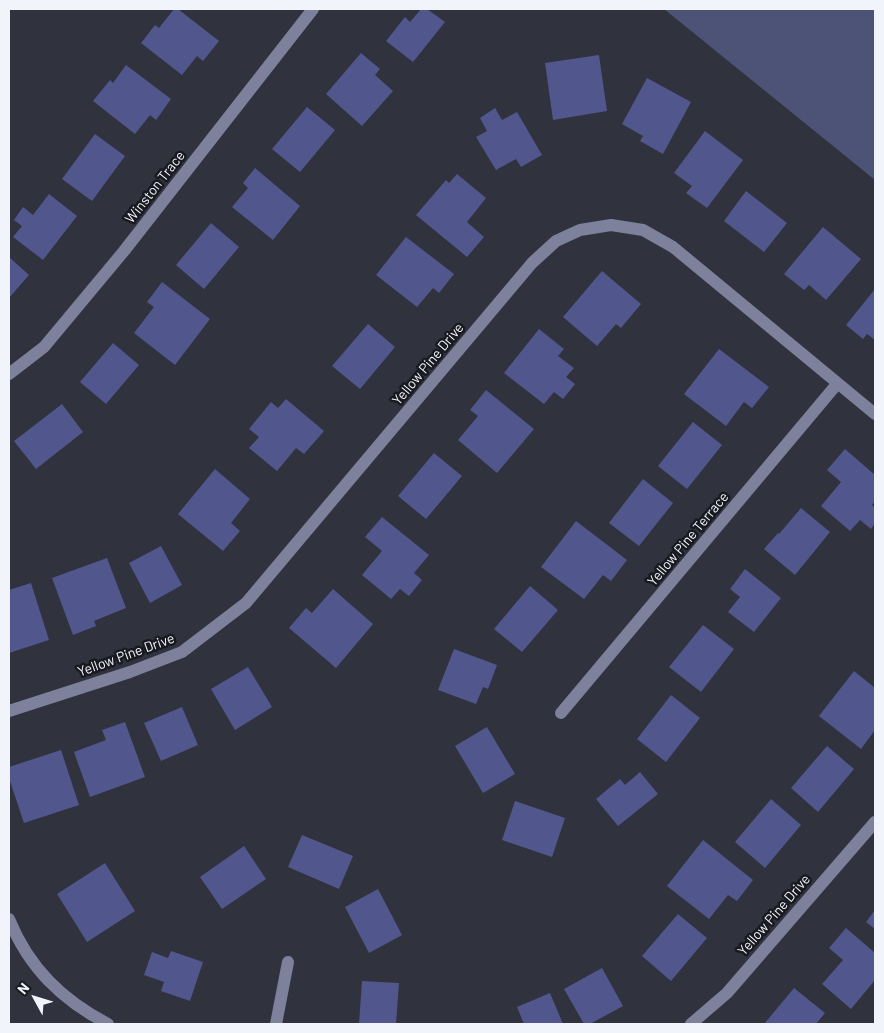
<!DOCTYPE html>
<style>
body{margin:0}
#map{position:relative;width:884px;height:1033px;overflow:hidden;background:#30323e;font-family:Barlow,sans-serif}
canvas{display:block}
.frame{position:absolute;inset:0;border:10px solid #f2f4fc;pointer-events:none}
.north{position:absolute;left:10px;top:973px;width:50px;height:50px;-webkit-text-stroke:4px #191a20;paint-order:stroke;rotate:309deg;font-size:14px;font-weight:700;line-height:20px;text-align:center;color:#f2f4fc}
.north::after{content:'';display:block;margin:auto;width:18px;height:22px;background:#f2f4fc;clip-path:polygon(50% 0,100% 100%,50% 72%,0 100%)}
</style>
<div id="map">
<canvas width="884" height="1033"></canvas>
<div class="frame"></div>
<div class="north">N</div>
</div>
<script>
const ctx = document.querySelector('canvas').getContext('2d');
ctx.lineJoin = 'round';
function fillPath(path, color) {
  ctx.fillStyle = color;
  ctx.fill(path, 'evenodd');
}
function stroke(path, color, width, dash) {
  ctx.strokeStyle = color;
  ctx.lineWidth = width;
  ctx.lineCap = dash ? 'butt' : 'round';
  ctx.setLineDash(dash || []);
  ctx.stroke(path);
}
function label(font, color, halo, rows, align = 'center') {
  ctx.font = font + ' Barlow,sans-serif';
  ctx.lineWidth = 5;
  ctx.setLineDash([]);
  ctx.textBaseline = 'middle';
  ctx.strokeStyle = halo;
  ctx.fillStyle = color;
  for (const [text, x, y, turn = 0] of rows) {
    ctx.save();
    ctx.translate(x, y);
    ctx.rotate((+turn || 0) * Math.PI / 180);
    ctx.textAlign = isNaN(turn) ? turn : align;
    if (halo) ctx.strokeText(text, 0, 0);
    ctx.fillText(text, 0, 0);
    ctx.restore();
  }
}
fillPath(new Path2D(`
 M664 9H875V180Z`), '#4d5277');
fillPath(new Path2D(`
 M174 9H178L219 41 203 61 197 56 182 75 141 43 155 25 159 28Z
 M421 9H427L445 22 413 62 386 41 405 17 410 22Z
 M361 53 380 69 375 75 393 91 362 126 326 94Z
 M599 55 607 111 553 120 545 63Z
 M126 65 171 99 156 120 150 115 135 134 93 101 110 80 113 83Z
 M647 78 691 102 663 154 640 141 643 136 622 124Z
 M307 107 335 130 300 172 272 149Z
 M495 108 502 120 517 112 542 155 521 167 516 159 496 170 476 137 487 131 480 118Z
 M705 131 743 160 707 208 686 193 692 186 674 173Z
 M95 134 125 156 92 201 62 179Z
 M255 168 300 206 273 240 232 207 248 188 243 183Z
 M457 174 486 198 467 222 484 237 467 257 416 215 446 180 449 183Z
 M746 191 787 223 764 252 724 221Z
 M49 194 77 216 43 260 13 237 22 226 14 220 23 207 33 215Z
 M211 223 239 247 204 289 176 265Z
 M823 227 861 259 826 300 809 285 804 290 784 274Z
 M406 237 454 274 439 293 433 288 417 307 376 275Z
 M9 257 29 275 9 298Z
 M602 271 641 304 621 328 616 324 597 346 563 317Z
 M162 282 210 319 175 365 134 333 154 307 147 302Z
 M875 289V340L867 334 863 339 846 325Z
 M368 324 395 347 360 389 332 366Z
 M539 329 564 349 558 356 574 368 566 377 575 384 563 399 554 392 544 404 504 373Z
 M113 343 139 365 106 404 80 382Z
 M719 349 769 387 752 408 744 402 726 426 684 394Z
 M486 390 534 429 497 473 458 440 478 416 470 410Z
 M286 399 324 431 304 454 296 448 277 471 249 448 259 437 249 429 271 402 278 408Z
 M62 404 83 432 36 469 14 441Z
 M693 422 722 445 687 489 658 466Z
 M845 449 875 475V501L872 505 875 508V523L871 529 860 520 850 531 821 506 841 482 827 470Z
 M434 453 462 476 426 519 398 496Z
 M215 469 250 499 231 523 240 531 223 551 178 514Z
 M643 479 673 503 639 546 609 523Z
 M801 508 830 532 795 575 764 549 778 533 779 534Z
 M382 517 429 555 414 573 422 580 409 596 400 589 391 599 362 575 382 551 365 537Z
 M576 521 627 560 611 581 603 575 584 599 541 567Z
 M161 546 182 585 150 603 129 563Z
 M107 558 126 608 94 621 96 626 73 635 52 578Z
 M745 569 781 598 754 632 728 612 740 597 730 589Z
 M31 583 49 640 9 653V590Z
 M530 586 558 610 522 652 494 629Z
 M333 589 373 624 336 668 289 628 306 608 312 613Z
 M703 625 734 649 701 692 669 667Z
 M454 649 497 665 488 689 483 687 476 704 438 690Z
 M248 667 272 707 235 730 211 689Z
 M854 671 875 688V730L861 749 819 716Z
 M671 695 700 718 666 762 637 739Z
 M182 707 198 745 161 761 144 723Z
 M125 722 145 777 90 797 74 752 106 740 102 730Z
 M487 727 515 774 483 793 455 746Z
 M827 746 854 769 818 812 791 788Z
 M61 750 79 805 24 823 9 778V767Z
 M640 772 658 794 618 826 596 799 620 779 625 785Z
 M771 799 801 825 765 868 735 842Z
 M515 801 565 818 552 857 502 840Z
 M302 835 353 856 339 889 288 867Z
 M703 840 753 880 737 901 728 895 709 919 667 886Z
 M244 846 266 879 222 909 200 877Z
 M105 863 135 911 87 942 57 894Z
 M378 889 402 935 369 953 345 907Z
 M875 910V929L866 922Z
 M678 914 707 938 671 981 642 956Z
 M846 928 875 953V980L851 1009 822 984 843 960 829 948Z
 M171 951 203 962 190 1001 161 991 164 982 144 975 152 952 168 958Z
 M602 968 623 1006 590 1024H584L564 989Z
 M362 981 399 983 396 1024H359Z
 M794 988 825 1013 816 1024H764Z
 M550 993 563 1024H524L517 1007Z`), '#51578d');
stroke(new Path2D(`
 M9 374 44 347 124 251 313 9
 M9 711 130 672 182 652 246 603 532 263 556 241 580 230 611 225 643 230 673 247 875 414
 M561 713 837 384
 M9 919C29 968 62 1000 108 1024
 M276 1024 288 962
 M691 1024 727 993 875 822`), '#7d819b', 12);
label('14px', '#f2f4fc', '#191a20', [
 ["Winston Trace",155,187,-52],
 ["Yellow Pine Drive",428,364,-50],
 ["Yellow Pine Terrace",688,539,-50],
 ["Yellow Pine Drive",126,655,-20],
 ["Yellow Pine Drive",774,915,-49]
]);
</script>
